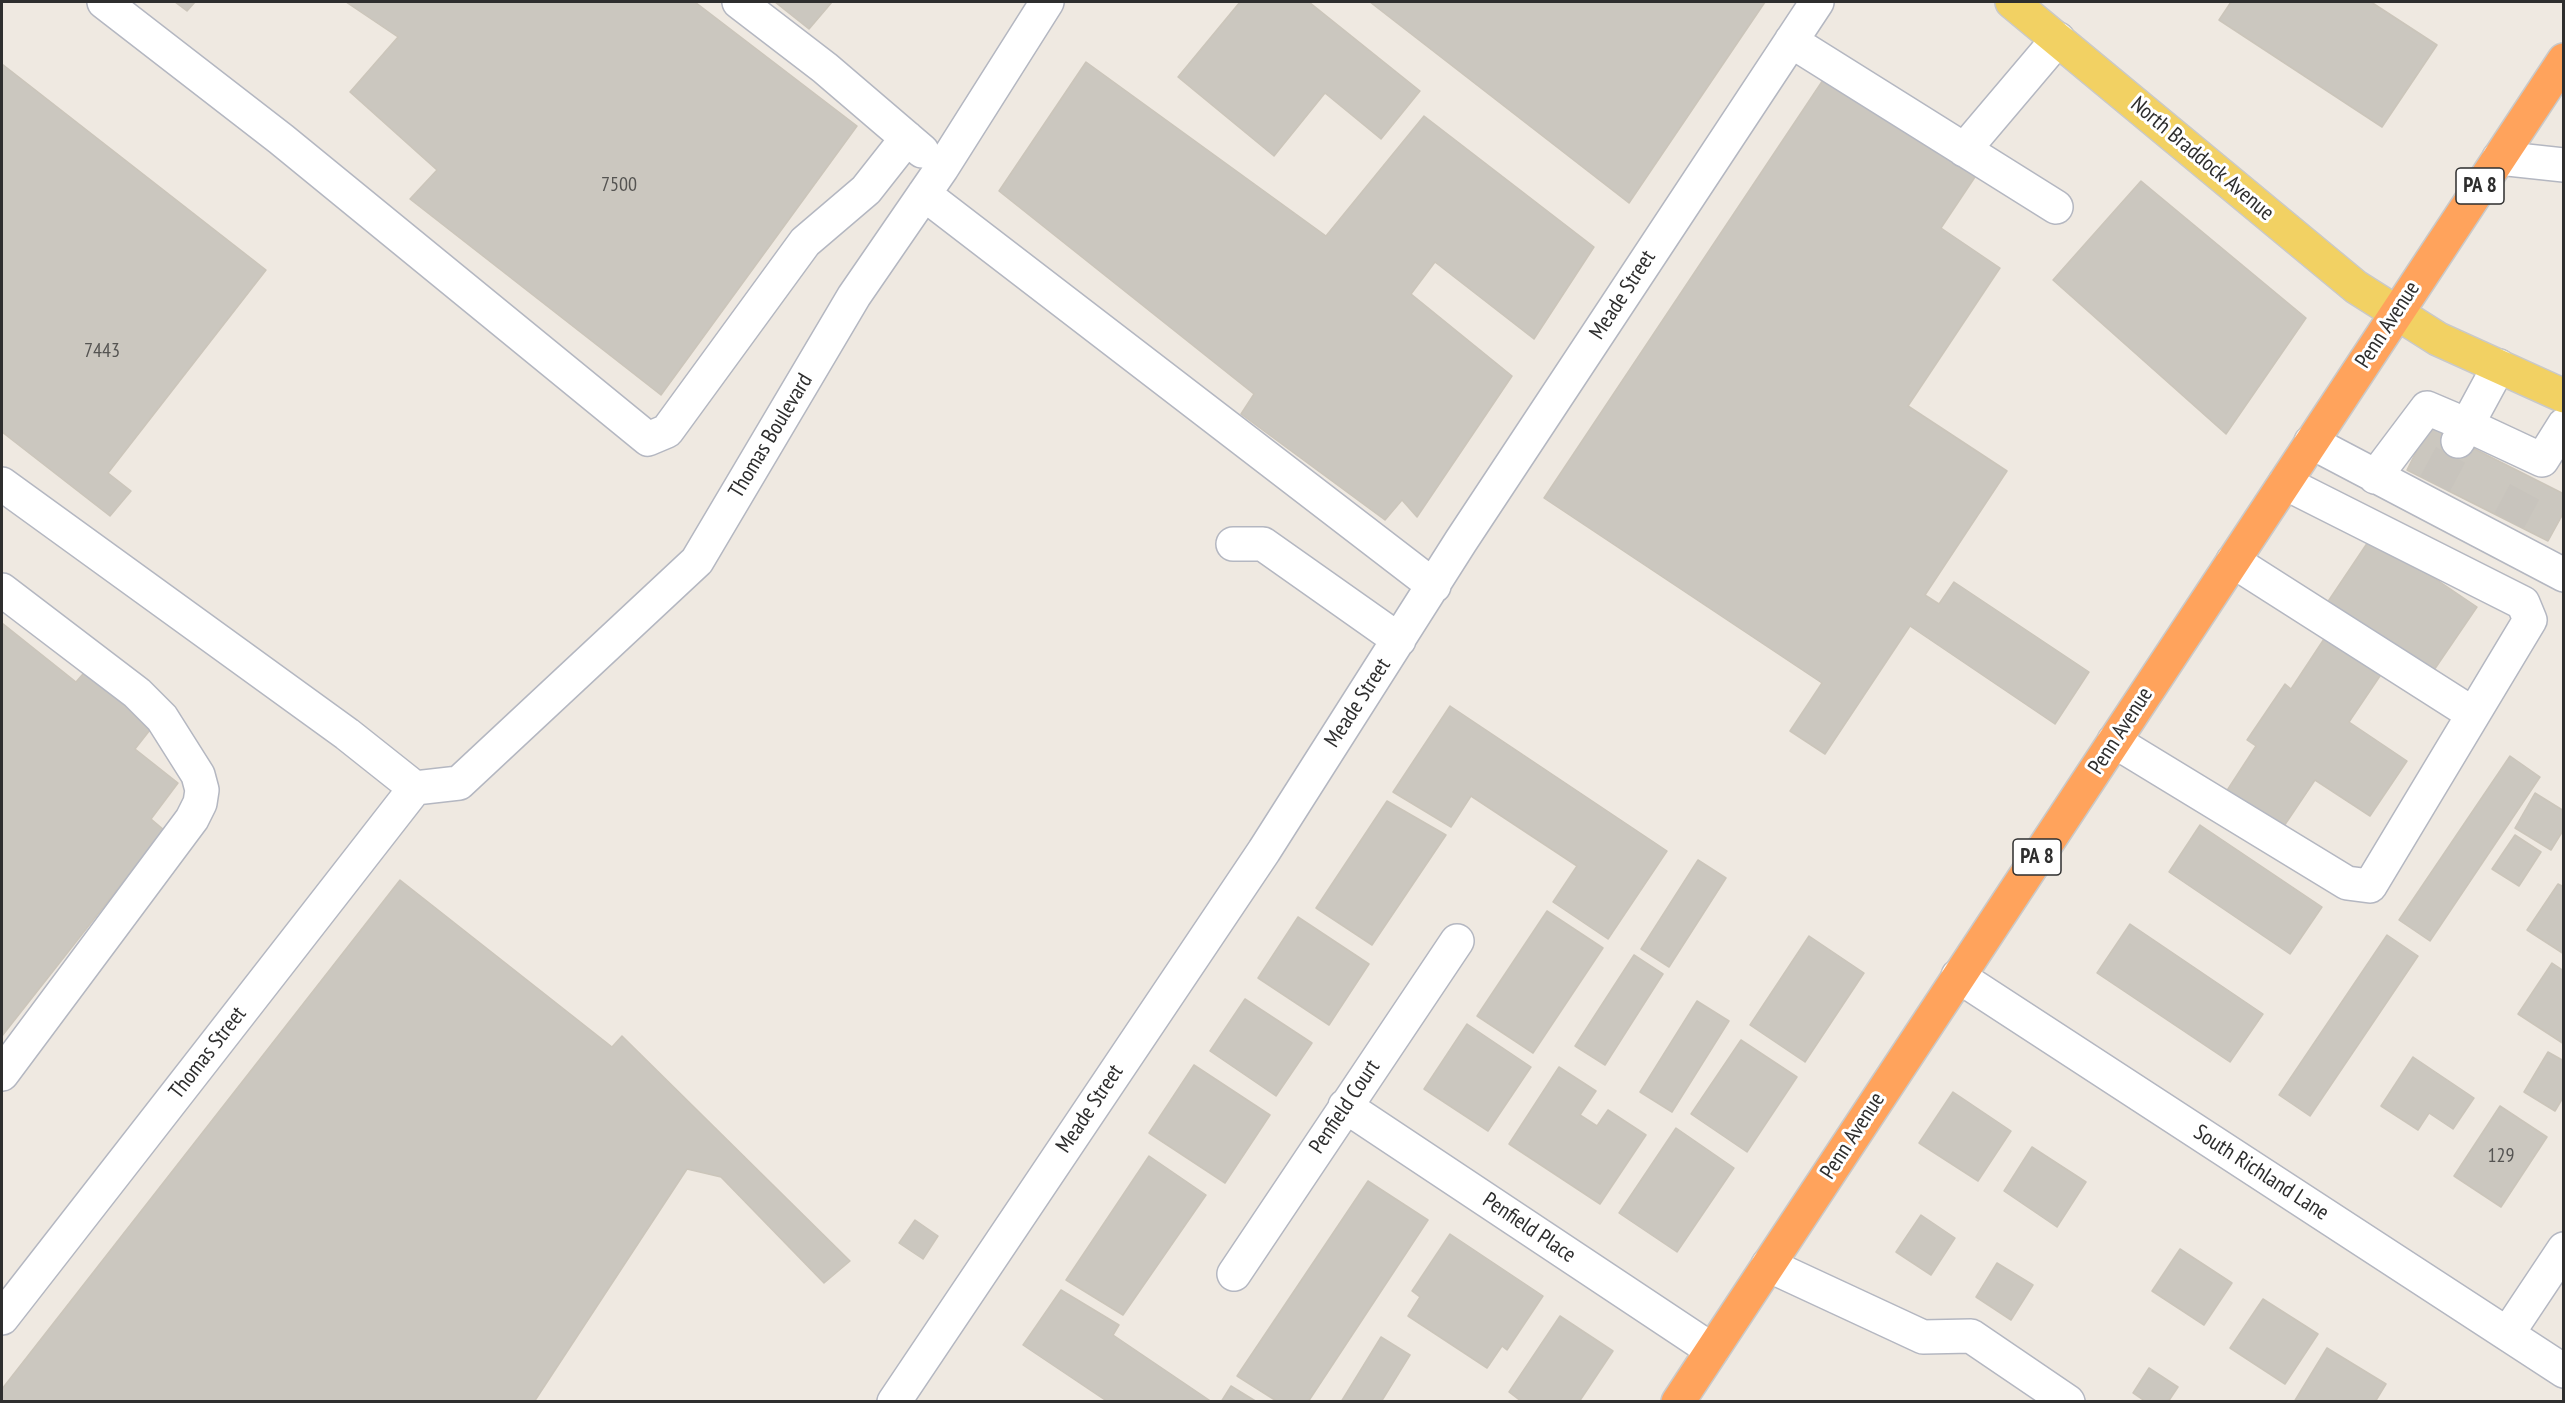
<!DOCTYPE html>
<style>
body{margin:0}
#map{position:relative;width:2565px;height:1403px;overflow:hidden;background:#efe9e1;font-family:"PT Sans Narrow",sans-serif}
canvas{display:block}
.frame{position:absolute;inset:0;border:3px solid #2e2e2e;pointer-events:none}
</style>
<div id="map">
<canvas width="2565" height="1403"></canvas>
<div class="frame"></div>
</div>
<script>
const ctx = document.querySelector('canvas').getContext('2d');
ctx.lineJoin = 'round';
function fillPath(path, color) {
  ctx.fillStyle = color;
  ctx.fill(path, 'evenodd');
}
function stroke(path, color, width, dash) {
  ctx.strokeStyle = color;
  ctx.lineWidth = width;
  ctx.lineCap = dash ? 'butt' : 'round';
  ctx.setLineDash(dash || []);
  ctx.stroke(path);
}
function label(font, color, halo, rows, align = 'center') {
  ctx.font = font + ' "PT Sans Narrow",sans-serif';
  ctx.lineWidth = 6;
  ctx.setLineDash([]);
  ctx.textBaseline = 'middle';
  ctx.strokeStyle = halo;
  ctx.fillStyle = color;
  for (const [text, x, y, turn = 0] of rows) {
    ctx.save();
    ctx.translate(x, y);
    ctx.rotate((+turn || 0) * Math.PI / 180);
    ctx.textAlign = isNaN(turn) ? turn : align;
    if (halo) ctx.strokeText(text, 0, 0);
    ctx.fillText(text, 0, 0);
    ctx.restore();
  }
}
const building = new Path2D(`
 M175 2H195L187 11Z
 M346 2H695L857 126 661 395 410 199 437 170 350 92 398 37Z
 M775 2H832L809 29Z
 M1240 2H1309L1420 91 1381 139 1325 93 1274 156 1178 77Z
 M1370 2H1765L1629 203Z
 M2231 2H2371L2437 45 2382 127 2219 20Z
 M1086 62 1326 236 1424 116 1594 247 1534 339 1435 262 1411 294 1512 376 1417 517 1402 500 1385 520 1241 414 1254 394 999 191Z
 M2 64 266 270 108 473 131 491 110 516 2 432Z
 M1827 74 1977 174 1941 228 2000 268 1908 406 2007 471 1925 595 1939 604 1954 582 2089 672 2055 724 1910 626 1825 754 1790 731 1822 683 1544 498Z
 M2141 181 2306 318 2226 434 2053 280Z
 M2429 426 2564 494V512L2548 541 2407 470Z
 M2372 536 2477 607 2432 673 2327 603Z
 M2 623 76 682 89 667 157 721 135 749 178 783 151 819 164 830 2 1036Z
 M2326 636 2382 673 2349 722 2407 761 2370 816 2315 780 2282 829 2226 792 2256 746 2247 740 2285 684 2291 689Z
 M1450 706 1667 851 1608 939 1553 902 1577 866 1471 796 1451 827 1393 792Z
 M2510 756 2540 777 2430 941 2399 920Z
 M2535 793 2564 811V829L2551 850 2515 828Z
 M1387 801 1446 835 1372 945 1316 908Z
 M2200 825 2322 907 2290 954 2169 872Z
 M2515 835 2541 852 2519 886 2492 869Z
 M1698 860 1726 878 1669 967 1641 949Z
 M400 880 612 1047 622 1036 850 1261 824 1283 721 1177 687 1169 534 1402H2V1389Z
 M2558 884 2564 887V954L2527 930Z
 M1547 911 1603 948 1533 1053 1477 1016Z
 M1298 917 1369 964 1329 1025 1258 978Z
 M2130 924 2263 1014 2230 1062 2097 973Z
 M2387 935 2418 956 2310 1116 2279 1095Z
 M1809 936 1864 973 1805 1062 1750 1025Z
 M1634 955 1663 974 1605 1065 1575 1046Z
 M2552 963 2564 971V1044L2518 1014Z
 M1245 999 1312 1043 1276 1096 1210 1051Z
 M1697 1001 1729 1021 1672 1112 1640 1092Z
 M1467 1024 1531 1067 1488 1131 1424 1089Z
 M1741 1040 1797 1077 1747 1152 1691 1114Z
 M2548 1052 2564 1061V1096L2555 1111 2524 1092Z
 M2413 1057 2474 1098 2453 1129 2429 1113 2418 1130 2381 1106Z
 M1194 1065 1270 1115 1225 1183 1149 1133Z
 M1559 1067 1596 1091 1580 1115 1597 1126 1608 1110 1646 1135 1600 1204 1509 1144Z
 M1953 1092 2011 1131 1978 1181 1919 1143Z
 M2500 1106 2547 1137 2501 1207 2454 1176Z
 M1676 1128 1734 1168 1677 1252 1619 1213Z
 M2032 1147 2086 1182 2057 1227 2004 1191Z
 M1149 1156 1206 1195 1123 1315 1066 1280Z
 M1368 1181 1428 1220 1308 1402H1278L1237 1376Z
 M1921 1215 1955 1238 1931 1275 1896 1252Z
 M915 1220 938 1236 923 1259 899 1243Z
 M1450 1234 1543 1296 1507 1350 1502 1346 1487 1368 1408 1316 1420 1297 1412 1291Z
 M2180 1249 2232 1283 2204 1325 2152 1291Z
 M1997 1263 2033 1285 2011 1320 1976 1297Z
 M1061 1290 1119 1325 1113 1335 1212 1402H1108L1023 1345Z
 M2263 1299 2318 1334 2285 1384 2230 1348Z
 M1560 1316 1613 1351 1579 1402H1522L1509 1392Z
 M1381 1337 1410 1355 1381 1402H1341Z
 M2327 1348 2386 1384 2375 1402H2294Z
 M2149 1368 2178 1387 2168 1402H2146L2133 1393Z
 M1231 1386 1257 1402H1221Z`);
fillPath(building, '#cbc7bf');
stroke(building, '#cbc5ba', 1.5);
stroke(new Path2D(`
 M2435 484 2458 441
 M2509 521 2532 478`), '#c8c4bd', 33, [33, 16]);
const minor = new Path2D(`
 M104 2 281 139 648 439 667 431 805 242 866 190 907 138
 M739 2 825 68 922 151
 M1791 41 2056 207
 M1964 150 2058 39
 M2499 158 2564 165
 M924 194 1434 586
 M2499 366 2467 425 2542 460 2564 425
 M2311 442 2564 575
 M2375 477 2427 408 2467 425 2458 441
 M2 484 347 734 415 788
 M1233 544H1263L1399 640
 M2233 561 2473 714
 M2 590 137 693 162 718 198 775 202 790 200 803 192 819 2 1074
 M2114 741 2347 883 2370 886 2530 620 2523 603 2285 483
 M415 788 459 783 697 561 854 296 942 168 1047 2
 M1958 976 2564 1371
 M1345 1106 1712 1350
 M1768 1265 1923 1337 1971 1336 2068 1402
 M1234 1274 1457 941
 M2 1318 415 788
 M2508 1333 2564 1249
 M894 1402 1264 851 1461 541 1817 2`);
const major = new Path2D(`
 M2012 2 2356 287 2438 339 2564 396`);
const highway = new Path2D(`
 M1678 1402C1974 955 2268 507 2564 60`);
stroke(minor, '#b4b7c1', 36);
stroke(major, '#c9c9c9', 36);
stroke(highway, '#c9c9c9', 36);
stroke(minor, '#fff', 33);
stroke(major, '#f2d163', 33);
stroke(highway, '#ffa35c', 33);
label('20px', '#555452', null, [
 ["7500",619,185],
 ["7443",102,351],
 ["129",2501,1156]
]);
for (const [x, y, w] of [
 [2480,186,48],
 [2037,857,48]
]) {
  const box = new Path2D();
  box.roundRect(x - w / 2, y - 18, w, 36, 4.5);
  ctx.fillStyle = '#fff';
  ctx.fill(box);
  stroke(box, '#2e2e2e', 1.5);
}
label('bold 21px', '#2e2e2e', null, [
 ["PA 8",2480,186],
 ["PA 8",2037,857]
]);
label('22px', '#2e2e2e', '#fff', [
 ["North Braddock Avenue",2202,159,40],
 ["Meade Street",1623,295,-57],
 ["Penn Avenue",2388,325,-57],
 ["Thomas Boulevard",771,436,-59],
 ["Meade Street",1358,703,-57],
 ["Penn Avenue",2121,731,-57],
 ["Thomas Street",208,1053,-52],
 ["Penfield Court",1345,1107,-56],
 ["Meade Street",1090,1109,-56],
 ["Penn Avenue",1853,1136,-57],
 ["South Richland Lane",2261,1173,33],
 ["Penfield Place",1529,1228,34]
]);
</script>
